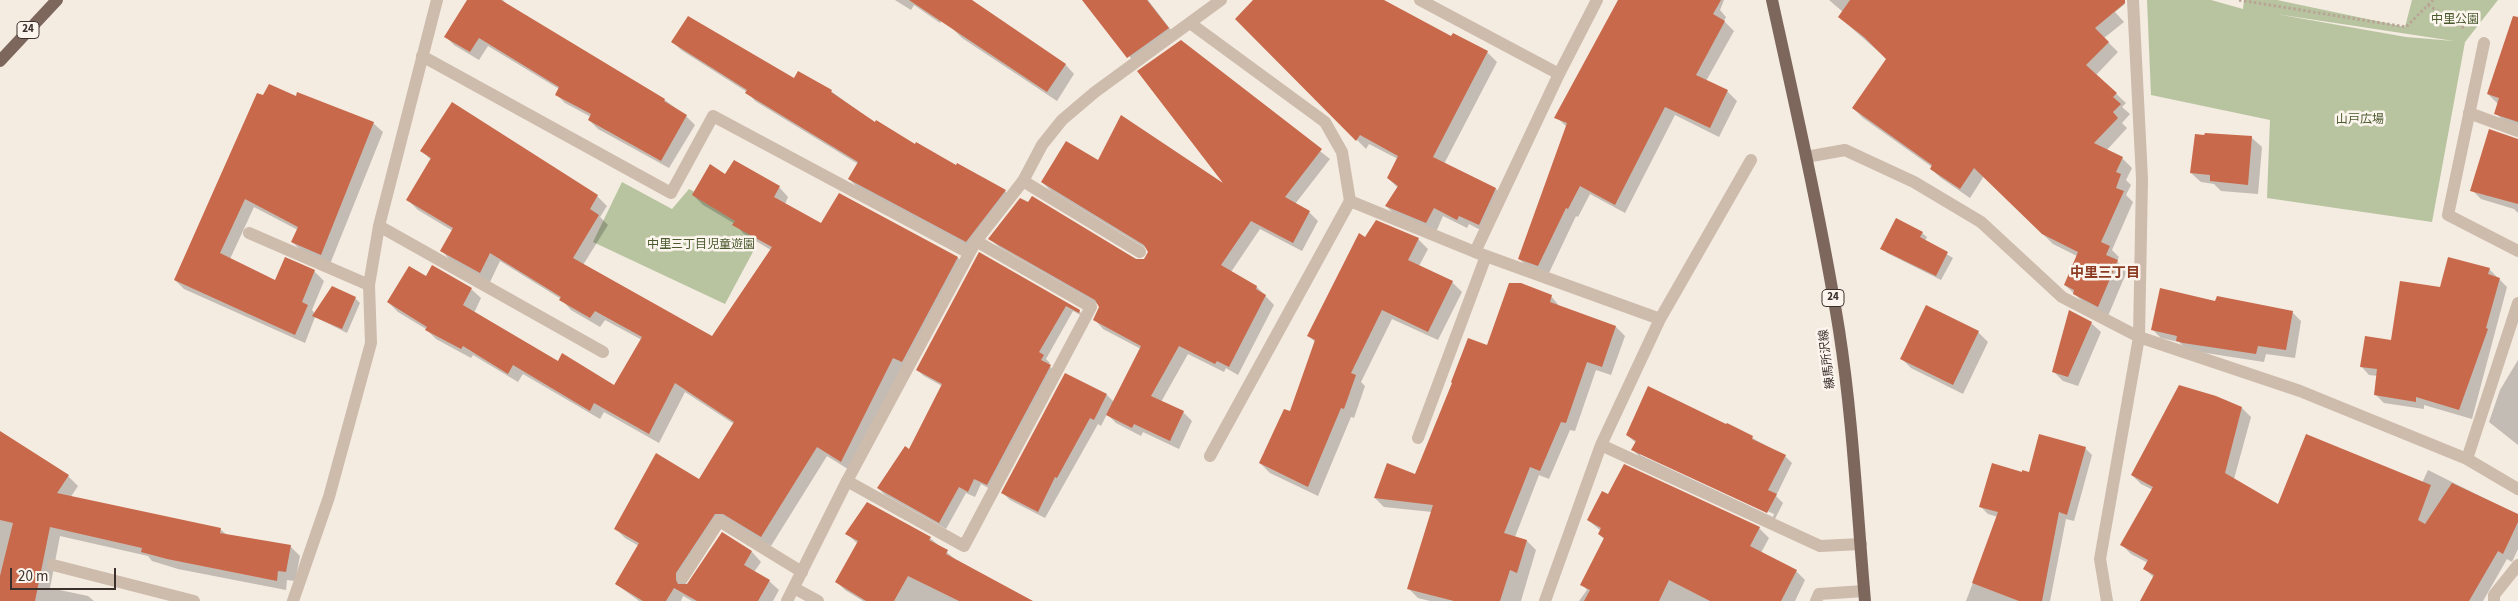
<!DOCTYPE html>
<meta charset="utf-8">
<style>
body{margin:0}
#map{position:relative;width:2518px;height:601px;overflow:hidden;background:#f4ebe1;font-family:"Source Sans 3",sans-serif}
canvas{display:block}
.scale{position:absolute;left:10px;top:568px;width:106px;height:22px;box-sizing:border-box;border:2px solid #3b302b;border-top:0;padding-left:6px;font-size:15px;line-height:18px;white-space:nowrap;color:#3b302b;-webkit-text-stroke:4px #fbf5ee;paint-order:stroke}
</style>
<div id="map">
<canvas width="2518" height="601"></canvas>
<div class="scale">20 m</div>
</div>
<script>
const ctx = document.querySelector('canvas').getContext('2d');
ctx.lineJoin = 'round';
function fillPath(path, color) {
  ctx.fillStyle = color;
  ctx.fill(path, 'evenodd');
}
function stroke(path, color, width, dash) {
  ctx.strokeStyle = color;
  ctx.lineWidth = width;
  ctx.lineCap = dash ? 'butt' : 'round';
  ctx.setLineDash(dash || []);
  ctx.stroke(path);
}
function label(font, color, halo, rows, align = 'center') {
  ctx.font = font + ' "Source Sans 3","Noto Sans JP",sans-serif';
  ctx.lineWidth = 5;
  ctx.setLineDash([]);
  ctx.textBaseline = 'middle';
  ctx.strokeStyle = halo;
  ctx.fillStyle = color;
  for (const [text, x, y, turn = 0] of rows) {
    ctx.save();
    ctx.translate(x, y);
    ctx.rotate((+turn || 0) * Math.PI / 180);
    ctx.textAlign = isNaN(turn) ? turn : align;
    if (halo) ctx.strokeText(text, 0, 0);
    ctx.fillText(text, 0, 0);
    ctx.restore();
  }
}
fillPath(new Path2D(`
 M2147 0H2211L2243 9 2244 0H2277L2405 27 2412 0H2498L2465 42 2432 222 2267 198 2270 120 2151 95ZM2276 14 2454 41 2406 37Z
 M622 182 672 209 689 189 759 226 755 248 725 304 593 242Z`), '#b8c4a0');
fillPath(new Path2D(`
 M468 0H503L509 7 665 100 686 116 695 125 669 168 598 129 589 120 591 117 565 103 556 94 559 89 488 46 479 60 454 45 446 37Z
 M895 0H954L940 23 914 5 911 10Z
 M1084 0H1148L1177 38 1138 67Z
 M1307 0H1382L1452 38 1487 52 1497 62 1444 164 1496 189 1505 198 1488 234 1469 224 1467 228 1443 216 1436 232 1396 216 1386 206 1398 188 1388 178 1398 159 1369 144 1366 149 1252 34Z
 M1621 0H1724L1720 10 1726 17 1724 21 1734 31 1706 81 1727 91 1737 101 1719 137 1675 115 1625 213 1590 194 1578 217 1576 216 1548 275 1529 268 1519 259 1567 127 1556 117Z
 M1829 0H2122L2125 4 2115 12 2124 22 2104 38 2118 52 2096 75 2126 103 2122 107 2130 114 2122 123 2127 128 2106 151 2122 158 2132 168 2126 180 2131 185 2126 195 2133 202 2112 250 2119 257 2117 261 2127 271 2108 316 2084 303 2065 285 2077 256 2053 244 1984 176 1970 198 1941 178 1931 169 1932 167 1863 118 1853 108 1887 59 1839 17 1843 12Z
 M953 29 1065 64 1074 74 1057 101 962 38Z
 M1181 41 1330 159 1295 204 1309 212 1318 221 1302 251 1260 229 1231 272 1257 287 1274 305 1238 375 1226 368 1224 372 1188 354 1161 402 1183 412 1192 421 1179 449 1143 432 1141 436 1116 423 1107 414 1101 426 1098 424 1045 518 1010 500 1003 493 1107 395 1114 402 1141 349 1103 329 1095 320 1100 307 1099 305 999 247 990 239 1145 260 1149 250 1051 191 1042 182 1098 162 1227 187Z
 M673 42 794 80 798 72 831 91 876 124 1005 191 1013 199 975 250 857 187 849 179 858 164 755 101 747 92 681 50Z
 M2518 64V127L2505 122 2495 113 2498 104 2488 94Z
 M264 97 296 98 373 123 383 132 330 264 302 251 292 242 298 230 254 207 230 259 276 282 314 271 324 281 312 310 315 314 355 298 360 303 347 333 315 317 305 343 184 289 175 280Z
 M2252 138 2262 147 2258 194 2221 191 2214 184 2201 182 2191 173Z
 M2518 140V213L2514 209 2481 199 2472 190Z
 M422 151 597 196 607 206 600 217 608 225 583 265 712 338 771 250 744 234 735 224 703 205 693 195 726 175 779 187 788 197 785 204 821 225 958 258 967 267 851 471 827 456 771 546 725 523 685 585H688L722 534 752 552 761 562 754 572 769 581 779 590 773 601H692L683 596 681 601H639L616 584 639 546 625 538 616 529 700 480 734 424 685 392 659 443 604 412 600 419 523 374 518 382 473 355 471 358 436 339 426 329 398 312 388 302 426 278 471 289 481 298 474 313 559 362 614 386 642 340 605 320 600 327 571 310 561 299 500 261 490 282 451 261 442 251 453 231 418 210 408 200 431 160Z
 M1922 233 1927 237 1925 241 1953 258 1941 280 1887 253 1882 248Z
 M1366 239H1418L1428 249 1419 266 1452 282 1462 292 1438 340 1392 319 1361 382 1365 386 1354 418 1351 417 1318 496 1270 473 1260 463 1290 413 1315 342 1309 336Z
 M980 254 1079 311 1086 318 1073 311 1046 359 1050 363 1048 365 1057 373 994 491 981 484 975 497 966 493 946 529 885 495 878 488 909 450 942 386 924 376 917 370Z
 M2489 269 2507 287 2472 419 2424 405V409L2384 403 2375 394 2378 376 2369 375 2361 366 2392 342 2441 289Z
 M1551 296 1560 307 1616 327 1625 336 1611 375 1596 370 1575 431 1570 430 1549 479 1539 475 1515 537 1527 541 1536 550 1521 601H1430L1418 598 1409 589 1432 512 1384 507 1375 498 1416 476 1488 347Z
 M2292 312 2301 321 2295 358 2266 354 2264 362 2193 351 2186 349 2179 342 2161 338 2152 329Z
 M2091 323 2101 332 2078 386 2063 381 2053 371Z
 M1978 332 1988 342 1963 394 1911 368 1902 359Z
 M2518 360V445L2489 422 2500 390Z
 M2242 408 2251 417 2234 479 2279 505 2422 483 2428 470 2514 513 2518 517V549L2512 562 2507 559 2483 601H2141L2154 578 2145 569 2148 563 2131 554 2122 545 2153 490 2141 484 2132 475Z
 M1727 424 1785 456 1792 463 1776 496 1783 503 1775 519 1640 457 1633 450 1636 443 1627 435ZM1640 453 1774 514 1773 517 1640 455Z
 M3 435 68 476 78 486 70 498 220 529 227 535 290 546 300 556 295 581 287 580 286 590 178 569 152 561 148 556 60 536 50 588 88 596 94 601H0V440Z
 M2085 448 2092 455 2074 521 2066 519 2050 601H1966L1998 517 1988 514 1981 507 2023 474 2030 473Z
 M1588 520 1759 528 1769 538 1761 553 1796 571 1805 580 1795 601H1579L1587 590 1582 584 1604 539 1599 534 1601 531Z
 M847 534 930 538 956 560 1024 601H863L845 590 837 582 858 544Z`), '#0003');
fillPath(new Path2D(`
 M467 0H501L665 99 664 101 687 115 661 161 588 120 591 114 555 95 559 87 479 38 470 52 444 37Z
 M909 0H972L1066 64 1047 92Z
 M1082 0H1147L1169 28 1127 58Z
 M1253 0H1384L1451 36 1453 33 1488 51 1433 157 1496 188 1479 225 1459 216 1457 220 1434 208 1426 223 1385 206 1398 186 1387 178 1398 156 1360 135 1356 141 1235 19Z
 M1618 0H1721L1713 14 1725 21 1696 75 1728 90 1710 128 1665 107 1615 205 1580 186 1568 209 1566 208 1538 266 1518 259 1567 123 1554 118Z
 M1850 0H2125V3L2095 28 2109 42 2086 65 2117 93 2113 97 2121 104 2113 112 2118 118 2094 143 2123 157 2116 172 2121 174 2116 188 2124 191 2101 242 2110 246 2106 255 2118 260 2098 307 2073 294 2074 290 2064 285 2078 252 2042 234 1974 168 1960 189 1930 169 1932 165 1852 108 1886 59 1864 37 1838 17Z
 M688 16 794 78 798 71 832 90 831 92 875 122 876 120 915 144 916 142 956 165 957 163 1006 190 966 242 848 179 858 162 745 93 747 90 671 42Z
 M2513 16 2518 17V122L2494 114 2499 98 2487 94Z
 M1181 40 1322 149 1285 197 1310 211 1293 243 1251 221 1221 265 1257 286 1256 289 1266 295 1229 367 1217 361 1215 364 1179 346 1151 396 1184 411 1170 441 1134 424 1132 428 1106 415 1141 346 1093 320 1099 307 1095 300 988 239 1020 198 1028 202 1032 196 1136 259H1144L1148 252 1144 245 1041 182 1066 141 1098 160 1121 115 1223 183 1137 71Z
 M269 84 296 96 297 92 374 122 321 255 291 242 298 227 245 199 220 253 275 280 285 257 315 270 302 302 308 305 295 335 174 280 257 93 263 95Z
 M452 102 598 195 590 209 599 215 573 258 712 336 772 247 732 225 735 221 692 195 710 164 725 174 734 160 780 186 774 197 821 223 839 193 958 257 902 362 893 358 841 462 817 447 761 537 723 514H715L676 573V580L678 584H687L722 532 752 551 744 565 770 580 758 601H697L674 588 666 601H643L615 584 639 543 614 529 656 453 699 479 734 422 675 383 649 434 594 403 590 411 513 365 508 374 463 346 461 349 425 330 427 327 387 302 409 266 426 276 432 265 472 288 463 305 558 361 562 353 614 385 642 337 595 311 590 318 559 300 561 297 490 253 480 273 440 251 453 228 406 200 431 158 420 151Z
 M2489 129 2518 139V204L2470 191Z
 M2205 133 2252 136 2248 185 2210 181V175L2190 173 2195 134 2204 135Z
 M1896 218 1923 232 1920 237 1948 252 1936 276 1880 249Z
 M1376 220 1419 238 1408 260 1453 281 1428 332 1382 310 1351 373 1356 375 1344 409 1341 408 1308 487 1259 463 1284 409 1290 411 1315 340 1307 336 1359 233 1365 237Z
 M979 252 1080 310 1079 313 1066 306 1039 352 1044 355 1041 360 1051 365 987 485 974 479 968 492 959 487 939 523 877 488 905 446 909 449 942 384 916 370Z
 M2448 257 2490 268 2488 274 2500 278 2486 328 2488 329 2459 410 2416 397V402L2374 395 2377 369 2360 367 2365 336 2391 340 2400 281 2440 287Z
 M1509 283H1521L1552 295 1550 302 1616 326 1602 367 1587 362 1566 423 1561 422 1540 471 1530 467 1504 533 1527 540 1517 573 1510 570 1500 601H1454L1407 589 1433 505 1374 498 1387 463 1415 474 1452 383 1451 382 1468 338 1487 345Z
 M332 286 356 297 342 329 312 316Z
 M2160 288 2215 301 2217 296 2293 311 2286 350 2258 346 2256 354 2183 343 2176 341 2177 336 2151 330Z
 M1926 305 1979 331 1953 385 1900 359Z
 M2069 310 2092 322 2068 377 2052 372Z
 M1065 373 1107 394 1094 420 1090 418 1057 478 1055 477 1038 512 1001 493Z
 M2179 385 2216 396 2242 407 2225 473 2278 504 2306 434 2431 485 2418 520 2425 524 2452 483 2518 514V522L2503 554 2498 551 2469 601H2140L2154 575 2143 569 2148 560 2120 545 2153 487 2131 475Z
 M1648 386 1726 424 1727 423 1753 436 1752 439 1786 455 1768 490 1777 494 1767 513 1631 450 1636 441 1626 435Z
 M0 431 69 475 57 493 221 528 220 533 291 545 286 572 278 571 277 581 167 559 141 552 142 548 50 527 35 601H0V576L13 523 0 520Z
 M2039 434 2086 447 2067 515 2059 512 2042 601H2019L1972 583 1998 512 1979 507 1992 463 2022 472V470L2029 472Z
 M1624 464 1760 527 1750 546 1797 570 1781 601H1710L1669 580 1659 601H1584L1590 590 1580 585 1604 538 1598 534 1601 528 1587 520 1602 491 1608 494Z
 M867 502 931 537 929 540 948 550 946 554 1033 601H959L908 576 894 601H866L835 582 858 541 845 534Z`), '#c8694b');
stroke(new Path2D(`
 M2239 0 2406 27 2433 0
 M2428 5 2466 29`), '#b9a596', 3, [2.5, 2.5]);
stroke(new Path2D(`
 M1190 23 1325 122 1342 152 1350 201
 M2484 43 2448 215 2518 251
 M1023 181 1140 252
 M1418 438 1486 256
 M847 481 964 546 1091 307 976 241
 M683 577 719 521 802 572
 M794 588 818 601`), '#cdbbac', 12);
stroke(new Path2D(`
 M1420 0 1559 74
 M422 56 671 193 713 116 969 253
 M2469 113 2518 131
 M1806 157 1845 150 1914 182 1981 222 2062 297 2139 337 2300 391 2467 459 2518 489
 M379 226 603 352
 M249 233 369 285
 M1660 319 1751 160
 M1601 445 1820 546 1861 544
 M1210 456 1350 201 1475 252
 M2467 459 2518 303
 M53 565 194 601
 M293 601 329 497 371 343 369 285 379 226 437 0
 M787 601 847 481 976 241 1023 181 1042 145 1062 120 1095 92 1221 0
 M1545 601 1601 445 1660 319 1475 252 1559 74 1597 0
 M1816 601 1819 594 1864 591
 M2107 601 2100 559 2139 337 2142 179 2133 0
 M2494 601V595L2518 565`), '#cdbbac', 12);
stroke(new Path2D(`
 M1772 0C1796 109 1821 219 1839 330 1853 420 1857 511 1865 601
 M0 61 57 0`), '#7d675c', 12);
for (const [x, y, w] of [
 [28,30,22],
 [1833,298,22]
]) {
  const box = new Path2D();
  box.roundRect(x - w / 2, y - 8.5, w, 17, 4);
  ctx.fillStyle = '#fbf5ee';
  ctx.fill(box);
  stroke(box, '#3b302b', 1);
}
label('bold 11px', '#3b302b', null, [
 ["24",28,30],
 ["24",1833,298]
]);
label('12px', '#4a5a2e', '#fbf5ee', [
 ["中里公園",2455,20],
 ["山戸広場",2360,120],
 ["中里三丁目児童遊園",701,245]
]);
label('12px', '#3b302b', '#fbf5ee', [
 ["練馬所沢線",1828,359,-97]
]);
label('bold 14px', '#8c3b22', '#fbf5ee', [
 ["中里三丁目",2105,274]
]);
</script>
